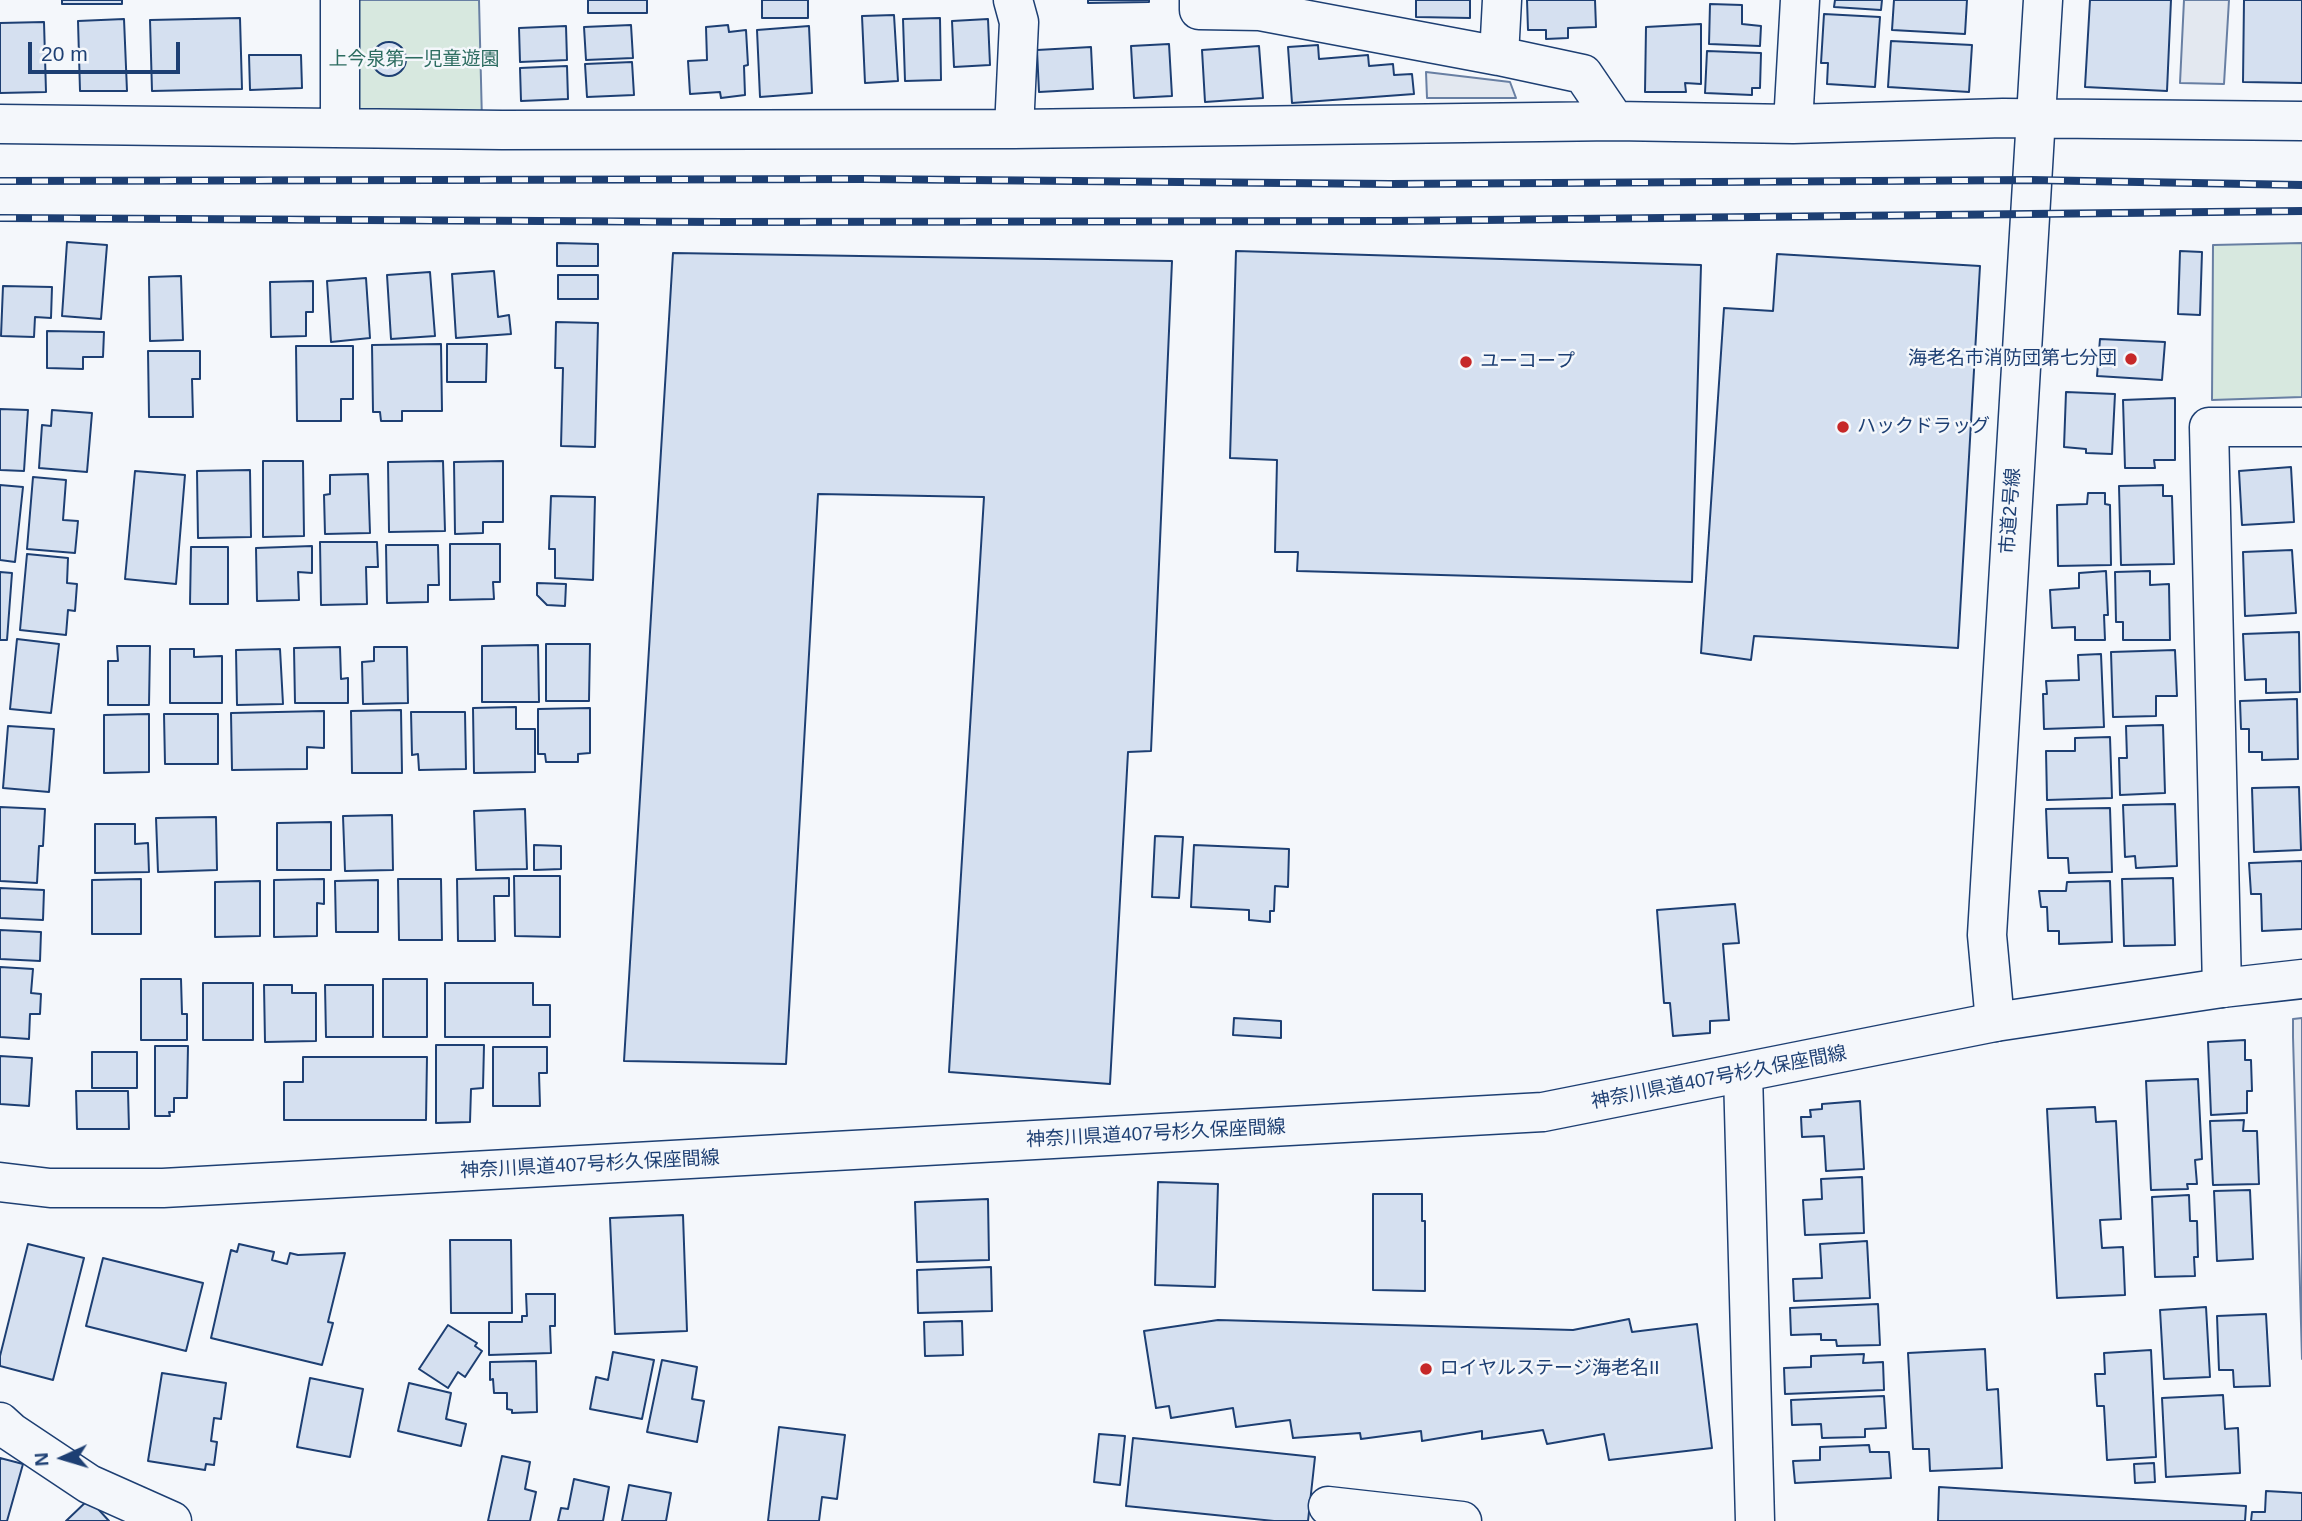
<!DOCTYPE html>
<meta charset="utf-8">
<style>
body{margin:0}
#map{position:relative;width:2302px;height:1521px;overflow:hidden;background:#f4f7fb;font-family:Helvetica,sans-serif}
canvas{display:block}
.north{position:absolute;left:28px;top:1423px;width:70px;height:70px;-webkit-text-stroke:5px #f4f7fb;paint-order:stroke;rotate:266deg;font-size:19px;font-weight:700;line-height:28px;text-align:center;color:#1d3f73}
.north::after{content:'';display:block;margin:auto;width:24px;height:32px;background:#1d3f73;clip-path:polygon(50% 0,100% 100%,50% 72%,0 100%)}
.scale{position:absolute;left:28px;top:42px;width:152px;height:32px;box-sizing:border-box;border:4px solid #1d3f73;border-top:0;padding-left:9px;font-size:21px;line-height:24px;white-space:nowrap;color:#1d3f73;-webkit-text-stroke:5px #f4f7fb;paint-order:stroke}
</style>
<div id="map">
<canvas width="2302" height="1521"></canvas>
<div class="north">N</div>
<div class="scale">20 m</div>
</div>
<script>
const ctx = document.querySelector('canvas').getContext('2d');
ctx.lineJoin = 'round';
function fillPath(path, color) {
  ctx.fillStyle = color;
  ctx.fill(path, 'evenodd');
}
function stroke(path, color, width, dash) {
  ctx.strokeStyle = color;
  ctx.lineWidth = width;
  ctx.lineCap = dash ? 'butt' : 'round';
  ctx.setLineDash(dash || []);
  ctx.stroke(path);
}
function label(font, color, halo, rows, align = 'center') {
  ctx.font = font + ' Helvetica,"Noto Sans JP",sans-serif';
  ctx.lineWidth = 5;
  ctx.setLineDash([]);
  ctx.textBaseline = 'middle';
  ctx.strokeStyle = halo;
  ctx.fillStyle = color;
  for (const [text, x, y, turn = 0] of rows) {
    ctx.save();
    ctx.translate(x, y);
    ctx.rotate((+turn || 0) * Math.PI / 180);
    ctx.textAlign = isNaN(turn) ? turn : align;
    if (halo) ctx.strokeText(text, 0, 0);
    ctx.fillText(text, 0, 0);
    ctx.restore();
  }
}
const green = new Path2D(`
 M352 0H479L482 121 353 123Z
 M2302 243V397L2212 400 2213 245Z`);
fillPath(green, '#d7e8df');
stroke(green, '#687fa3', 2);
const parking = new Path2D(`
 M2184 0H2229L2224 84 2180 83Z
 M1426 72 1510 82 1516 98H1427Z
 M2302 1018V1359L2293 1037V1019Z`);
fillPath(parking, '#e3e8f0');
stroke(parking, '#687fa3', 2);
const building = new Path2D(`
 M62 0H122V4H62Z
 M588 0H647V13H588Z
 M762 0H808V18H762Z
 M1088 0H1149V2L1088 3Z
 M1416 0H1470V18L1416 17Z
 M1527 0H1595L1596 27 1568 28V38L1546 39V30H1528Z
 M1835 0H1882L1881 10 1834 7Z
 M1894 0H1967L1965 34 1892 30Z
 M2090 0H2171L2167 91 2085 87Z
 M2244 0H2302V83L2243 82Z
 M1710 4 1742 5V24L1761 26 1760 46 1709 44Z
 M1824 14 1880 17 1875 87 1827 84 1828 63H1821Z
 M894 15 898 81 865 83 862 16Z
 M240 18 242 89 152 91 150 20Z
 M940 18 941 80 905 81 903 19Z
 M124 19 127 91H80L78 21Z
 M988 19 990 65 954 67 952 21Z
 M44 22 46 92 0 93V23Z
 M1701 24V84L1685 83 1686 92H1645L1646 27Z
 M631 25 633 58 586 60 584 27Z
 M728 25 729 32 746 30 748 65 744 66 745 95 721 98 720 92 690 94 688 61 707 60 706 27Z
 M566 26 567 60 520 62 519 28Z
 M809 26 812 93 760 97 757 30Z
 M1891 41 1972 45 1969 92 1888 87Z
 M372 59a17 17 0 1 1 34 0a17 17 0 1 1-34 0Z
 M1169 44 1172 96 1134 98 1131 46Z
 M1318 45 1319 59 1368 55 1369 66 1393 64 1394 75 1412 74 1414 94 1292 103 1288 47Z
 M1259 46 1263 98 1205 102 1202 50Z
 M1091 47 1093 89 1039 92 1037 50Z
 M1707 51 1761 53 1760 88H1752V95L1705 93Z
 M249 55H301L302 88 250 90Z
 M632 62 634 95 587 97 585 64Z
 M567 66 568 99 521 101 520 68Z
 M67 242 107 245 101 319 62 316Z
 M557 243 598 244V266H557Z
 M1236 251 1701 265 1692 582 1297 571 1298 552H1275L1277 460 1230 458Z
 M2180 251 2202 252 2200 315 2178 314Z
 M673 253 1172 261 1151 751 1128 752 1110 1084 949 1072 984 497 818 494 786 1064 624 1061Z
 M1777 254 1980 266 1958 648 1754 636 1751 660 1701 653 1724 308 1773 311Z
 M494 271 498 317 509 315 511 334 456 338 452 274Z
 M430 272 435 336 391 339 387 275Z
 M558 275H598V299H558Z
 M181 276 183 340 150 341 149 277Z
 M366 278 370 338 331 342 327 281Z
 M313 281V312H306V336L271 337 270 282Z
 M3 286 52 287 51 318 35 317 34 337 1 336Z
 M556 322 598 323 595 447 561 446 563 368H555Z
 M47 331 104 332 103 357H83V369L47 368Z
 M2100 339 2165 342 2162 380 2097 376Z
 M441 344 442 411H402V421H381L380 412H373L372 345Z
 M447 344H487L486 382H447Z
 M296 346H353V399H341V421H297Z
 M148 351H200V379H192L193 417H149Z
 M2066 392 2115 394 2112 454 2086 453V449L2064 447Z
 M2175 398V460H2154L2155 468H2125L2123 400Z
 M0 409 28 410 24 471 0 470Z
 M52 410 92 413 87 472 39 468 42 425 51 426Z
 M263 461H303L304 536 263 537Z
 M443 461 445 531 389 532 388 462Z
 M503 461V522H483V533L455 534 454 462Z
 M2291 467 2294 522 2242 525 2239 471Z
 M250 470 251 537 198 538 197 471Z
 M135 471 185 475 176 584 125 579Z
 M368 474 370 533 325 534 324 495 330 494V475Z
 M33 477 66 480 63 520 78 521 75 553 27 549Z
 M0 485 23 487 15 562 0 560Z
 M2163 485V496H2172L2174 564 2121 565 2119 486Z
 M2088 493H2105V504L2110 505 2111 565 2058 566 2057 505 2087 504Z
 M551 496 595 497 593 580 555 578V549H549Z
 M320 542H377L378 567H366L367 604 321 605Z
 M450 544H500V582H493L494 599 450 600Z
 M386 545H438L439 585H428V602L387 603Z
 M312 546V573L298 572 299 600 257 601 256 548Z
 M191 547H228V604H190Z
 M2292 550 2296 613 2245 616 2243 552Z
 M27 554 68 558 67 583 77 584 75 611 68 610 66 635 20 630Z
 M2106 571 2108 615H2104L2105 640H2075V627L2052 628 2050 590 2079 588V573Z
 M2150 571V585L2169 584 2170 640H2123V622H2116L2115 572Z
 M0 572 12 573 7 640H0Z
 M537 583 566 584 565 606 547 605 537 595Z
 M2299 632 2300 692 2266 693V679L2245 680 2243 634Z
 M17 639 59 644 51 713 10 709Z
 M546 644H590L589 701H546Z
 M538 645 539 702H482V646Z
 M117 646H150L149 705H108V661H118Z
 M340 647 341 679 348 678V703H295L294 648Z
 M374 647H407L408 703 363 704 362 662 374 661Z
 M170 649H194V657L222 656V703H170Z
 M280 649 283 704 237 705 236 650Z
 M2175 650 2177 696H2156V716L2113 717 2111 652Z
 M2101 654 2104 727 2044 729 2043 694H2047L2046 681 2079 680 2078 655Z
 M2297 699 2298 759 2262 760V752H2249V729H2241L2240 701Z
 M516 707V729H535V772L474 773 473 708Z
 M590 708V753L578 754V762H546L545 754H538V709Z
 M401 710 402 773H352L351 711Z
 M324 711V748L307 747V769L232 770 231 713Z
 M411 712H465L466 769 419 770 418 754 412 755Z
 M149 714V772L104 773V715Z
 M164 714H218V764H165Z
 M2163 725 2165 793 2120 795 2119 758H2127L2126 726Z
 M8 726 54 729 49 792 3 788Z
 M2110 737 2112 798 2047 800 2046 751H2075V738Z
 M2299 787 2301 850 2254 852 2252 788Z
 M2175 804 2177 866 2136 868 2135 856 2125 857 2123 805Z
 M0 807 45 809 43 846H39L37 883 0 881Z
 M2110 808 2112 872 2069 873 2068 858H2048L2046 809Z
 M525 809 527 869 476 870 474 811Z
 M392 815 393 870 345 871 343 816Z
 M216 817 217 870 158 872 156 818Z
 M331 822V870H277V823Z
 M95 824H135V844L148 843 149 872 95 873Z
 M1155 836 1183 837 1179 898 1152 897Z
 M534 845 561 846V869L534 870Z
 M1194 845 1289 849 1288 887 1275 886 1274 911H1270V922L1249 920V910L1191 907Z
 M2302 861V929L2262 931 2261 894H2251L2249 863Z
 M514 876H560V937L515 936Z
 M509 878V896H494L495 941H458L457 879Z
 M2173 878 2175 945 2124 946 2122 879Z
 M141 879V934H92V880Z
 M324 879V904L317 903V936L274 937V880Z
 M398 879H441L442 940H399Z
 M378 880V932H336L335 881Z
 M260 881V936L215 937V882Z
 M2110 881 2112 942 2059 944V931H2048L2047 907H2041L2039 891H2066L2067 882Z
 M0 888 44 890 43 920 0 918Z
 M1735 904 1739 943 1723 944 1729 1020 1710 1021V1033L1673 1036 1670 1003H1664L1657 910Z
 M0 930 41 932 40 961 0 959Z
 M0 967 33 969 31 993 41 994 40 1014H30L29 1039 0 1037Z
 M141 979H181L182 1014H187V1040H141Z
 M383 979H427V1037H383Z
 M203 983H253V1040H203Z
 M445 983H533V1005H550V1037H445Z
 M264 985H292V993H316V1041L265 1042Z
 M325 985H373V1037H326Z
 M1234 1018 1281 1021V1038L1233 1035Z
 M2245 1040V1060H2251L2252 1091H2247V1113L2211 1115 2208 1042Z
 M436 1045H484L483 1088 471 1089 470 1122 436 1123Z
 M155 1046H188L187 1098H174V1112H169L170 1116H155Z
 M493 1047H547V1073H539L540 1106H493Z
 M92 1052H137V1088H92Z
 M0 1056 32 1058 29 1106 0 1104Z
 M303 1057H427L426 1120H284V1082H303Z
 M2198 1079 2202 1159 2195 1160 2197 1184H2187L2188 1189 2151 1190 2146 1081Z
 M76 1091H128L129 1129H77Z
 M1860 1101 1864 1169 1826 1171 1824 1136 1802 1137 1801 1117H1811L1810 1110 1822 1109V1104Z
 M2095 1107 2096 1122 2116 1121 2121 1219 2100 1220 2102 1248 2123 1247 2125 1295 2057 1298 2047 1109Z
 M2244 1120 2243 1131H2257L2259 1184 2213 1185 2210 1121Z
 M1862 1177 1864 1233 1805 1235 1803 1200 1822 1199 1821 1179Z
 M1158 1182 1218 1184 1215 1287 1155 1285Z
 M2250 1190 2253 1259 2217 1261 2214 1191Z
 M1373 1194H1422V1221H1425V1291L1373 1290Z
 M2189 1195 2190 1221H2197L2198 1257H2194L2195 1276 2155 1277 2152 1197Z
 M988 1199 989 1260 917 1262 915 1202Z
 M683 1215 687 1331 615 1334 610 1218Z
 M450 1240H511L512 1313H451Z
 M1867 1241 1870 1298 1794 1301 1793 1279 1822 1278 1820 1244Z
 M28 1244 84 1258 53 1380 0 1366V1356Z
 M239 1244 274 1252 272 1260 287 1264 290 1253 298 1255 345 1253 328 1322 333 1323 322 1365 211 1338 231 1250 237 1252Z
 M103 1258 203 1283 186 1351 86 1326Z
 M991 1267 992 1311 918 1313 917 1270Z
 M526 1294H555V1326H550L551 1353 489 1355V1322H522V1316H527Z
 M1878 1304 1880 1345 1837 1346 1836 1340H1821V1334L1791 1335 1790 1308Z
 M2206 1307 2210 1377 2164 1379 2160 1310Z
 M2266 1314 2270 1386 2234 1387 2233 1370H2219L2217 1316Z
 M1629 1319 1632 1332 1697 1324 1712 1448 1609 1460 1604 1434 1547 1444 1543 1430 1482 1439V1431L1422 1441 1421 1431 1361 1439 1360 1433 1293 1438 1290 1420 1236 1427 1233 1408 1171 1418 1169 1406 1156 1408 1144 1331 1218 1320 1573 1330Z
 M962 1321 963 1355 925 1356 924 1322Z
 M448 1325 477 1343 475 1346 482 1351 465 1377 458 1372 448 1388 419 1369Z
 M1985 1349 1987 1390 1998 1389 2002 1468 1930 1471 1929 1449H1913L1908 1353Z
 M2151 1350 2156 1457 2107 1460 2104 1406H2097L2095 1374H2105L2104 1353Z
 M613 1352 654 1360 642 1419 590 1409 596 1377 608 1380Z
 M1864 1354 1863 1363 1883 1362 1884 1390 1785 1394 1784 1368 1811 1367V1356Z
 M662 1360 697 1367 692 1399 704 1401 697 1442 647 1432Z
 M536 1361 537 1412 512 1413V1410L507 1409V1393H494L493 1379 490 1380V1362Z
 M162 1373 226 1383 221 1419 214 1418 211 1441 217 1442 214 1465 206 1464 205 1470 148 1461Z
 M310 1378 363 1389 350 1457 297 1447Z
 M409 1383 451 1393 446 1419 466 1424 461 1446 398 1431Z
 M2223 1395 2225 1429 2238 1428 2240 1473 2166 1477 2162 1398Z
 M1884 1396 1886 1428 1865 1429V1437L1822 1438 1821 1424 1792 1425 1791 1400Z
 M779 1427 845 1435 837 1499 822 1497 819 1521H768Z
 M1099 1434 1125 1436 1120 1485 1094 1482Z
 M1133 1438 1315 1457 1308 1521H1274L1126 1506Z
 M1869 1445 1870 1452H1889L1891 1478 1795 1483 1793 1461 1820 1460V1447Z
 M502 1456 530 1462 525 1489 536 1492 530 1521H488Z
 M0 1458 23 1464 7 1521H0Z
 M2154 1463 2155 1482 2135 1483 2134 1464Z
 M574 1479 609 1487 603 1521H558L561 1508 568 1509Z
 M629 1485 671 1493 666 1521H622Z
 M1939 1487 2246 1506 2245 1521H1938Z
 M2266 1491 2302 1493V1521H2251L2252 1512H2265Z
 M89 1499 109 1521H66Z`);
fillPath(building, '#d5e0f0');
stroke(building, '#1d3f73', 2);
const minor = new Path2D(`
 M340 0V128
 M1013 0 1019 22 1014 129
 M1199 0V10L1260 11 1499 56 1583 74 1615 121
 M1499 56 1502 0
 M0 124 502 130 1014 129 1615 121 1793 124 2003 118 2302 121
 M1793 124 1800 0
 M2222 988 2209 427H2302
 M1995 1022 1987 935 2043 0
 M1743 1073 1755 1521
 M0 1422 11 1432 89 1484 172 1521
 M1328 1506 1462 1521`);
const major = new Path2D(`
 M0 1182 50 1188H163L1543 1112 1995 1022 2222 988 2302 979`);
stroke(minor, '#1d3f73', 41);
stroke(major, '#1d3f73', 41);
stroke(minor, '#f4f7fb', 38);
stroke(major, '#f4f7fb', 38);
const rail = new Path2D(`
 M0 181 864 179 1390 184 2031 180 2302 185
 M0 218 722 222 1391 221 2302 211`);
stroke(rail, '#1d3f73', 8);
stroke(rail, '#f4f7fb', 5, [16]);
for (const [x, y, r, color] of [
 [2131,359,7,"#c62828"],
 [1466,362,7,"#c62828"],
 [1843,427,7,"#c62828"],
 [1426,1369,7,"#c62828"]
]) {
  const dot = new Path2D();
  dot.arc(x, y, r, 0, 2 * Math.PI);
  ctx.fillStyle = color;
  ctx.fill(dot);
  stroke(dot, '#f4f7fb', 2.5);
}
label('19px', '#2c6c60', '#f4f7fb', [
 ["上今泉第一児童遊園",414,60]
]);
label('19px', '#1d3f73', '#f4f7fb', [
 ["海老名市消防団第七分団",2117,359,"right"],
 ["ユーコープ",1480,362],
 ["ハックドラッグ",1857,427],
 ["ロイヤルステージ海老名II",1440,1369]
], 'left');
label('19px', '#1d3f73', '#f4f7fb', [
 ["市道2号線",2011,511,-86],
 ["神奈川県道407号杉久保座間線",1719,1078,-11],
 ["神奈川県道407号杉久保座間線",1156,1134,-3],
 ["神奈川県道407号杉久保座間線",590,1165,-3]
]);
</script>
